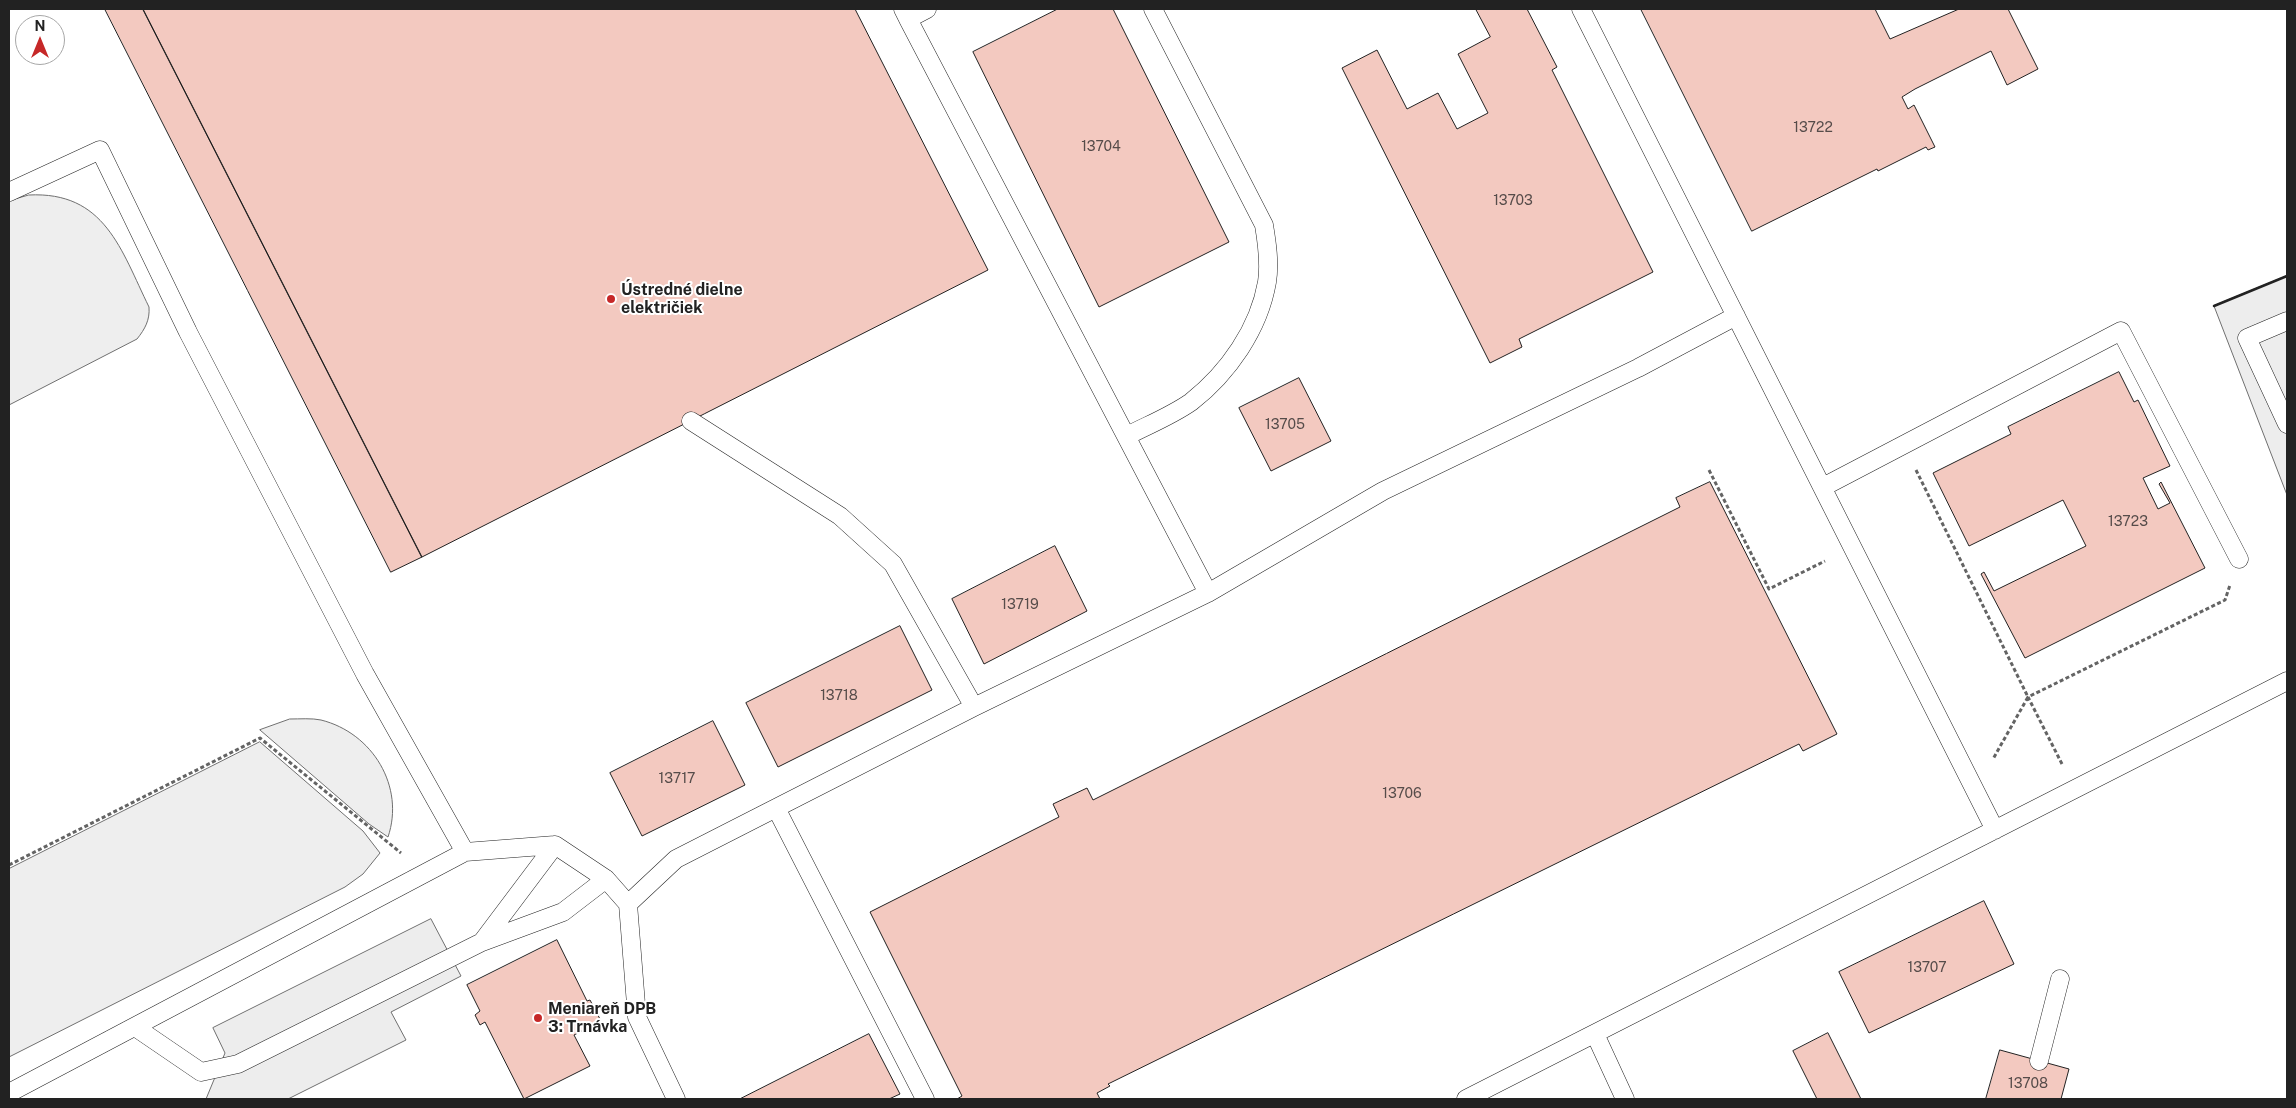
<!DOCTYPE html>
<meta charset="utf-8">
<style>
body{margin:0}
#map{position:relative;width:2296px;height:1108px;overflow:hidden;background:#fff;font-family:"Public Sans",sans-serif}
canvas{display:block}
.frame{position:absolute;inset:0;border:10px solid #222;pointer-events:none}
.north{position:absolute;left:15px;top:15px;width:50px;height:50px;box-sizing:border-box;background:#fff;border:1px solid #a7a7a7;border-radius:50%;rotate:0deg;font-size:14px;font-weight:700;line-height:20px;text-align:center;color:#222}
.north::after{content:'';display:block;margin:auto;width:18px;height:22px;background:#c62828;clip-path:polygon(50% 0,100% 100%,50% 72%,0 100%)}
</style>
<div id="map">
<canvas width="2296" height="1108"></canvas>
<div class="frame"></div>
<div class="north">N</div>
</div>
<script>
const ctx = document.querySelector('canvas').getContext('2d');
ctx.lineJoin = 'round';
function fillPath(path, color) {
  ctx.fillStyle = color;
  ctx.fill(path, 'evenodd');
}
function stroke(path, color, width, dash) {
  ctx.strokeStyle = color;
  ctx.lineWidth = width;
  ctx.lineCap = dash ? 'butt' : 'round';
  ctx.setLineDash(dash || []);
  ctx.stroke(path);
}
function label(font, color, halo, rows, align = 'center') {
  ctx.font = font + ' "Public Sans",sans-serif';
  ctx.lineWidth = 4;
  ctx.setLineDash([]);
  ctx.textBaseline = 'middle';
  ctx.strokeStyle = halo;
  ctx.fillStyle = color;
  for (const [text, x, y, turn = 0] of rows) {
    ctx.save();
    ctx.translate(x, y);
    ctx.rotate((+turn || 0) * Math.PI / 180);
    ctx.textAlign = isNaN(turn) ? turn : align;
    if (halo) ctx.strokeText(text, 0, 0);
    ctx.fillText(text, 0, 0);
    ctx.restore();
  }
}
const green = new Path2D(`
 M29 195C105 191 121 250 149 307 150 320 145 329 137 339L9 405V201Z
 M290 719C300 719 312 718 321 720 373 733 405 787 388 837L369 824 260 730Z
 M260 742 363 831 380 853 363 874 345 887 9 1057V869Z`);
fillPath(green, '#eee');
stroke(green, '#6f6f6f', 1);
const parking = new Path2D(`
 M2287 276V495L2214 306Z
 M431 919 461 976 391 1012 406 1040 288 1099H206L225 1053 213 1028Z`);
fillPath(parking, '#ededed');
stroke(parking, '#6f6f6f', 1);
const building = new Path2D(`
 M105 9H143L422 557 391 572Z
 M143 9H855L988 270 422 557Z
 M1058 9H1113L1229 242 1099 307 973 52Z
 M1476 9H1527L1557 67 1552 70 1653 272 1519 339 1522 347 1490 363 1342 68 1377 50 1407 109 1438 93 1457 129 1488 113 1458 54 1490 37Z
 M1641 9H1875L1890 39 1959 9H2008L2038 69 2007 85 1991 51 1915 89 1902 97 1908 109 1914 105 1935 147 1928 150 1926 147 1878 171 1877 169 1752 231Z
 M2119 372 2134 402 2138 400 2170 466 2143 478 2158 509 2170 503 2159 484 2161 482 2205 568 2025 658 1981 574 1984 572 1994 591 2086 546 2063 500 1969 546 1933 473 2011 434 2008 427Z
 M1299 378 1331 441 1271 471 1239 408Z
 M1710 482 1837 734 1803 751 1799 744 1108 1084 1110 1086 1097 1093 1100 1099H957L962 1096 870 912 1059 817 1053 804 1087 788 1093 800 1680 507 1676 498Z
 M1055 546 1087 611 984 664 952 599Z
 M900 626 932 690 778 767 746 703Z
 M713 721 745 785 642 836 610 773Z
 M1984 901 2014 964 1869 1033 1839 972Z
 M557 940 587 1001 590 1000 601 1021 574 1035 590 1066 524 1099 485 1022 480 1025 475 1015 480 1011 467 985Z
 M1828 1033 1861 1099H1817L1793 1051Z
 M869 1034 900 1094 889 1099H740Z
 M2000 1050 2069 1069 2061 1099H1986Z`);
fillPath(building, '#f3c9c0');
stroke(building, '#222', 1);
const service = new Path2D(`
 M903 9 908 19 927 9
 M1581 9 1995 830
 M908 19 1208 593
 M9 192 100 150 188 332 365 674 465 852
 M2287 321 2247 338 2287 424
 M691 421 840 516 893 564 974 707
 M1127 436C1148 425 1171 416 1191 402 1228 373 1259 329 1267 282 1270 263 1267 243 1264 225L1153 9
 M1823 487 2121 331 2239 559
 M776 808 925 1099
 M482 942 555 845
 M135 1027 201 1072 238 1064 482 942 563 912 606 879
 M1595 1034 1625 1099
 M2039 1061 2060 979
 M9 1093 465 852 555 845 606 879 628 904
 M676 1099 637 1017 628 904 676 859 974 707 1208 593 1383 491 1638 368 1736 316
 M1466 1099 2287 681`);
stroke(service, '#222', 19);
stroke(new Path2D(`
 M1709 470 1769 589 1825 561
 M1916 470 2028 697 1993 759
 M2062 764 2028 697 2225 600 2230 585
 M9 865 260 738 401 853`), '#646464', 3, [4, 2.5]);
stroke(service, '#fff', 18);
stroke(new Path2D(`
 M2214 306 2287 276`), '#222', 2.5);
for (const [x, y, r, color] of [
 [611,299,5,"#c62828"],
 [538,1018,5,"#c62828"]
]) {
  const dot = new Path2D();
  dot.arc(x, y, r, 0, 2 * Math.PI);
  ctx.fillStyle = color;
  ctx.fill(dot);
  stroke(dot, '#fff', 2);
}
label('14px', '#564c4a', null, [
 ["13722",1813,128],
 ["13704",1101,147],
 ["13703",1513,201],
 ["13705",1285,425],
 ["13723",2128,522],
 ["13719",1020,605],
 ["13718",839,696],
 ["13717",677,779],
 ["13706",1402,794],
 ["13707",1927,968],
 ["13708",2028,1084]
]);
label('bold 16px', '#222', '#fff', [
 ["Ústredné dielne",621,290],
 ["električiek",621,308],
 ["Meniareň DPB",548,1009],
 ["3: Trnávka",548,1027]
], 'left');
</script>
